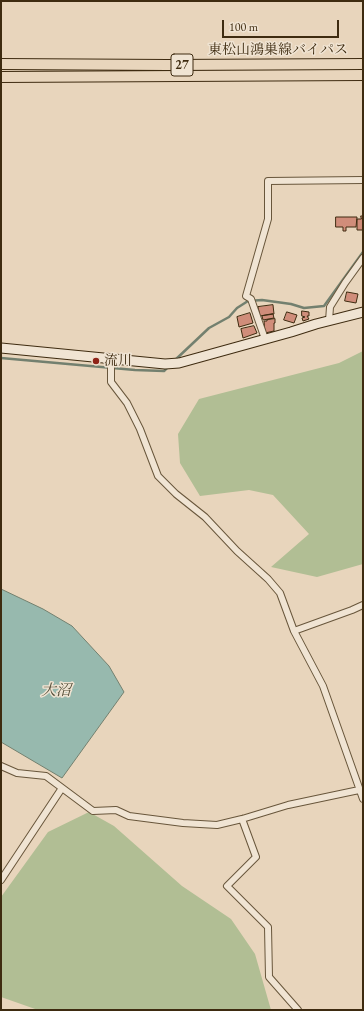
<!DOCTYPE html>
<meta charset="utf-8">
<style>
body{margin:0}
#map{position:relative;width:364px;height:1011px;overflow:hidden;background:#e8d5bc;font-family:"EB Garamond",serif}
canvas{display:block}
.frame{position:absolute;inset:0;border:2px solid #3e2b10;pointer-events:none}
.scale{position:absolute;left:222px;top:20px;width:117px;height:18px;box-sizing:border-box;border:2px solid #3e2b10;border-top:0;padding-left:5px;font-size:12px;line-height:14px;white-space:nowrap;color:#3e2b10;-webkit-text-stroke:3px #f0e4d3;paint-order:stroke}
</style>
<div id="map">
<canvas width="364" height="1011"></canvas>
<div class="frame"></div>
<div class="scale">100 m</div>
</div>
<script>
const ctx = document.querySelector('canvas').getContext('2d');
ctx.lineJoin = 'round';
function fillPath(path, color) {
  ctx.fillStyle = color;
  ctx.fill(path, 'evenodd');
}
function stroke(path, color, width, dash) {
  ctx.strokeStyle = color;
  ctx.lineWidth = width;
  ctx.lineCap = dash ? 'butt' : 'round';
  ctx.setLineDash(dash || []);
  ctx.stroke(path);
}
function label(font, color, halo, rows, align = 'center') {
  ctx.font = font + ' "EB Garamond","Noto Serif JP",serif';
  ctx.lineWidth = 3;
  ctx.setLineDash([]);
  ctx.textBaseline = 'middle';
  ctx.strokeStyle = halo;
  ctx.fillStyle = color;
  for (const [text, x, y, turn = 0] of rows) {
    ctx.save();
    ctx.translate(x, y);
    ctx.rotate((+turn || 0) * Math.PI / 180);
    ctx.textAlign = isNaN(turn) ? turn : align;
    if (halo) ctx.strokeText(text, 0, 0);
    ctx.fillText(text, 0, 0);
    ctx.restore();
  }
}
fillPath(new Path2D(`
 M363 351V564L317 577 271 567 309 534 273 495 249 490 200 496 180 463 178 434 199 399 339 363Z
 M89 812 114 826 182 886 231 919 255 954 271 1010H38L1 997V897L48 832Z`), '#b1be94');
const water = new Path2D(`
 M1 589 43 609 72 626 109 666 124 692 62 778 1 742Z`);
fillPath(water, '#97b9ae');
stroke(water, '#73806f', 1);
stroke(new Path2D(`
 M1 358 135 370 164 371 168 367
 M174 361 209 328 229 317 237 308 248 301 262 300 291 304 304 308 324 306 363 252`), '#73806f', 2.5);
const building = new Path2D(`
 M361 216H363V230H357V219H361Z
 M336 217H357L356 227H346V231H343V227H336Z
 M347 292 358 294 356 303 345 301Z
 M273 305 274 314 260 316 258 307Z
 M302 311 309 312V316H307L309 319 303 321 302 318 305 317 302 316Z
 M287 312 297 315 294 323 284 320Z
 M250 313 253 323 239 327 237 317Z
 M273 314 274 318 263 320 262 316Z
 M275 319V323H274V331L265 333 264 321H267V320Z
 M254 326 257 333 243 338 241 329Z`);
fillPath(building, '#d08d7a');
stroke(building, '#3e2b10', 1);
const street = new Path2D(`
 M329 321 330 307 345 283 363 258
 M265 339 251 299 246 296 268 219V181L363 180
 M111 359V382L127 403 140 429 158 476 176 494 205 517 237 551 268 579 280 593 294 631 323 686 363 799
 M294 631 352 610 363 605
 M1 766 17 773 46 776 93 811 116 810 129 816 183 823 217 825 242 819 288 805 359 790
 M242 819 256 857 227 886 268 927 269 977 298 1010
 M1 880 62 788`);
const secondary = new Path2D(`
 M1 348 165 364 179 363 291 332 316 324 363 312`);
const primary = new Path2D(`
 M1 64 168 65 363 64
 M1 77 363 75`);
stroke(street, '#68563b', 8);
stroke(secondary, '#3e2b10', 11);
stroke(primary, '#3e2b10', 12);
stroke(street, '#f0e4d3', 6);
stroke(secondary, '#f0e4d3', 9);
stroke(primary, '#e8d5bc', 10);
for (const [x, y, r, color] of [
 [96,361,4,"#8f2418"]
]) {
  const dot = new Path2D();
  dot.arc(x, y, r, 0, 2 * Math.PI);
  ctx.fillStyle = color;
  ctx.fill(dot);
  stroke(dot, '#f0e4d3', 1.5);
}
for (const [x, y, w] of [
 [182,65,22]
]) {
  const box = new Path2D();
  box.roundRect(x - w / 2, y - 11, w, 22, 3);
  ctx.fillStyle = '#f0e4d3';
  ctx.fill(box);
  stroke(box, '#3e2b10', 1);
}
label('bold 13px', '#3e2b10', null, [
 ["27",182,65]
]);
label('14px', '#3e2b10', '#f0e4d3', [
 ["東松山鴻巣線バイパス",278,50]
]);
label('14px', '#3e2b10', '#f0e4d3', [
 ["流川",104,361]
], 'left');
label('italic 15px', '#544e38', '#f0e4d3', [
 ["大沼",56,691]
]);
</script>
